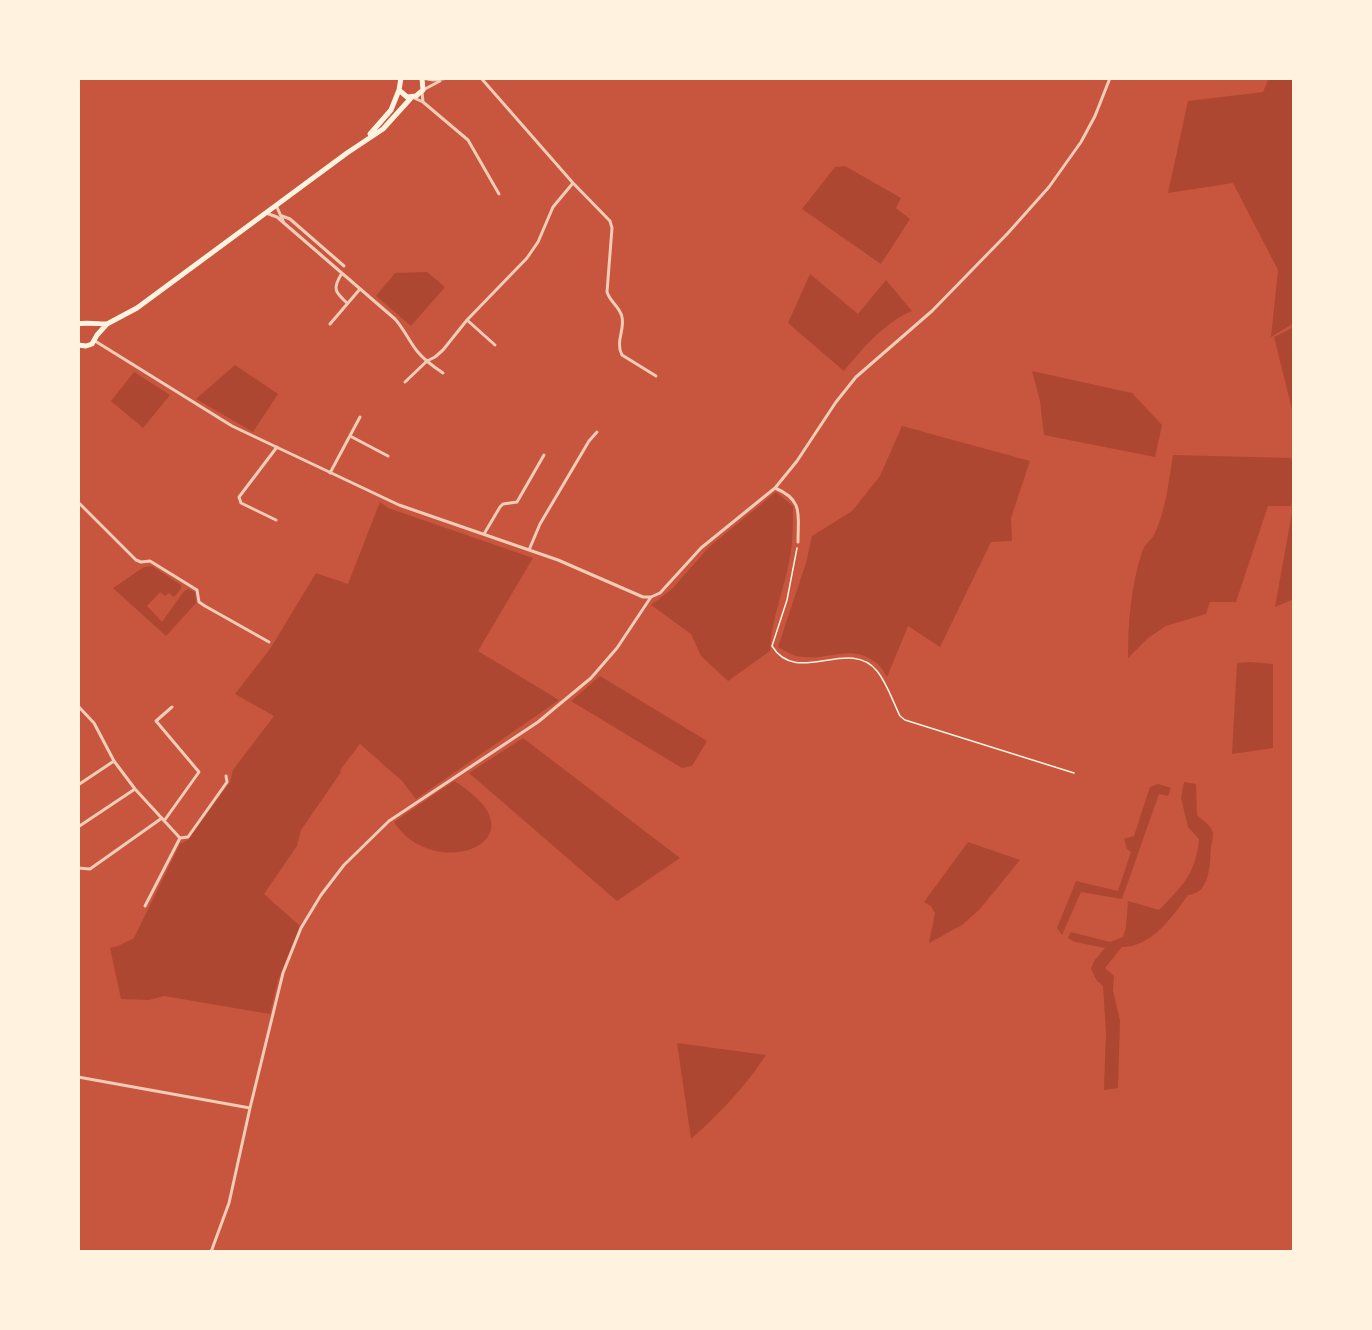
<!DOCTYPE html>
<style>
body{margin:0}
#map{position:relative;width:1372px;height:1330px;overflow:hidden;background:#c8553d;font-family:"Open Sans",sans-serif}
canvas{display:block}
.frame{position:absolute;inset:0;border:80px solid #fff3e0;pointer-events:none}
</style>
<div id="map">
<canvas width="1372" height="1330"></canvas>
<div class="frame"></div>
</div>
<script>
const ctx = document.querySelector('canvas').getContext('2d');
ctx.lineJoin = 'round';
function fillPath(path, color) {
  ctx.fillStyle = color;
  ctx.fill(path, 'evenodd');
}
function stroke(path, color, width, dash) {
  ctx.strokeStyle = color;
  ctx.lineWidth = width;
  ctx.lineCap = dash ? 'butt' : 'round';
  ctx.setLineDash(dash || []);
  ctx.stroke(path);
}
fillPath(new Path2D(`
 M1269 78H1294V323L1271 337 1278 270 1233 183 1168 193 1188 101 1263 92Z
 M845 166 901 198 896 208 910 219 881 264 802 209 835 167Z
 M427 272 445 287 411 326 376 296 395 273Z
 M810 274 858 314 886 280 912 311C885 322 862 349 844 371L788 323Z
 M1294 327V417L1274 337Z
 M235 365 278 394 253 432 196 399Z
 M1032 371 1132 393 1162 425 1155 457 1044 435 1040 401Z
 M134 372 170 395 143 428 111 401Z
 M902 426 1030 461 1011 518 1012 541 991 542 940 647 908 626 887 677C884 672 880 665 875 662 851 644 830 660 805 657 794 657 787 652 778 647L806 563 812 536 852 511 880 476Z
 M1173 455 1291 458C1295 474 1295 490 1291 506H1268L1236 602H1210L1206 614 1166 626 1148 638 1128 658C1128 622 1131 586 1142 552 1144 544 1152 540 1155 533 1166 509 1169 480 1173 455Z
 M776 492 793 506C793 527 793 547 788 567 782 595 771 622 770 651L728 681 701 656 691 634 651 605 672 589 709 547Z
 M1294 501V599L1275 607 1293 507Z
 M380 502 388 508 533 558 478 651 559 700 416 799 402 781 360 744 340 770 341 772 301 830 297 846 264 894 300 926 278 980 270 1014 164 996 149 1000 121 999 110 948 118 946 134 938 180 844 188 840 230 782 233 770 274 716 235 694 270 649 316 573 348 584Z
 M152 566 181 585V589L174 597 169 593 165 596 160 592 147 606 162 622 184 591 188 589 195 592 196 603 166 636 113 588 144 567Z
 M1249 662 1273 664V748L1232 754 1237 663Z
 M600 676 707 741 692 766 682 768 571 701Z
 M523 738 680 858 617 901 469 773Z
 M454 781C551 840 434 885 394 822Z
 M1184 782 1196 784 1197 815C1202 820 1211 825 1213 833 1213 837 1212 843 1211 847 1210 864 1210 894 1188 895 1172 917 1152 947 1122 947L1105 968 1114 976 1113 991 1120 1020 1118 1088 1104 1090 1106 1032 1103 986 1097 981 1091 969 1094 961 1105 948 1075 942 1068 938 1071 932 1110 942 1123 937 1126 927 1128 901 1159 910C1182 886 1196 874 1199 839L1188 827 1181 798Z
 M1158 784 1171 788 1168 796 1159 794 1122 899 1081 892 1062 935 1057 928 1076 881 1118 891 1131 852 1127 849 1124 839 1134 836 1150 787Z
 M968 842 1020 860 980 909 962 925 929 943 935 913 931 906 924 902Z
 M677 1043 766 1055C745 1087 720 1113 691 1139Z`), '#ae4732');
stroke(new Path2D(`
 M797 548 787 600 772 646C797 687 849 636 877 671 887 683 893 702 900 716L905 720 1074 773`), '#fff3e0', 1.5);
stroke(new Path2D(`
 M422 78 433 80 450 78
 M481 78 573 183 610 221 612 228 607 292C610 302 620 307 622 317 625 330 615 342 622 355L656 376
 M423 90 440 81
 M414 98 423 102 422 92
 M423 102 468 140 499 194
 M276 205 284 223
 M266 213 277 217 395 319C404 329 409 341 417 351 424 360 434 367 443 373
 M282 216 290 219 344 266
 M342 273C332 289 335 292 347 303
 M467 320 495 345
 M330 324 360 289
 M95 341 232 426 399 505 558 560 643 597H651L660 593 701 548 775 488 797 461 836 402 856 377 932 311 1008 233 1049 187 1081 142 1095 116 1110 78
 M405 382 427 361 435 357 443 350 467 320 527 258 538 242 553 207 573 183
 M350 436 388 456
 M330 473 360 417
 M775 488C804 500 798 515 798 542
 M78 502 136 560 141 562 150 561 197 590 199 602 205 606 269 642
 M276 520 241 503 239 497 277 447
 M484 534 500 507 503 504 517 502 544 455
 M529 550 540 524 589 441 597 432
 M78 706 94 723 114 761 135 789 180 838
 M78 785 114 761
 M164 821 199 772 156 721 172 707
 M78 827 135 789
 M180 838 188 837 227 782 226 776
 M78 868 90 869 162 818
 M145 906 180 838
 M78 1077 250 1108
 M211 1252 229 1203 250 1108 283 973 301 928 321 895 344 865 389 821 538 722 591 678 617 648 651 597
 M1118 1252H1152`), '#f1ccb7', 3);
stroke(new Path2D(`
 M399 90 407 97 416 96 423 90 422 78
 M370 134 391 110 399 90 401 78
 M78 324C83 322 100 324 107 324
 M78 345 86 346 92 344 97 335 107 324 137 308 347 153 383 129 411 98`), '#fff3e0', 5);
</script>
